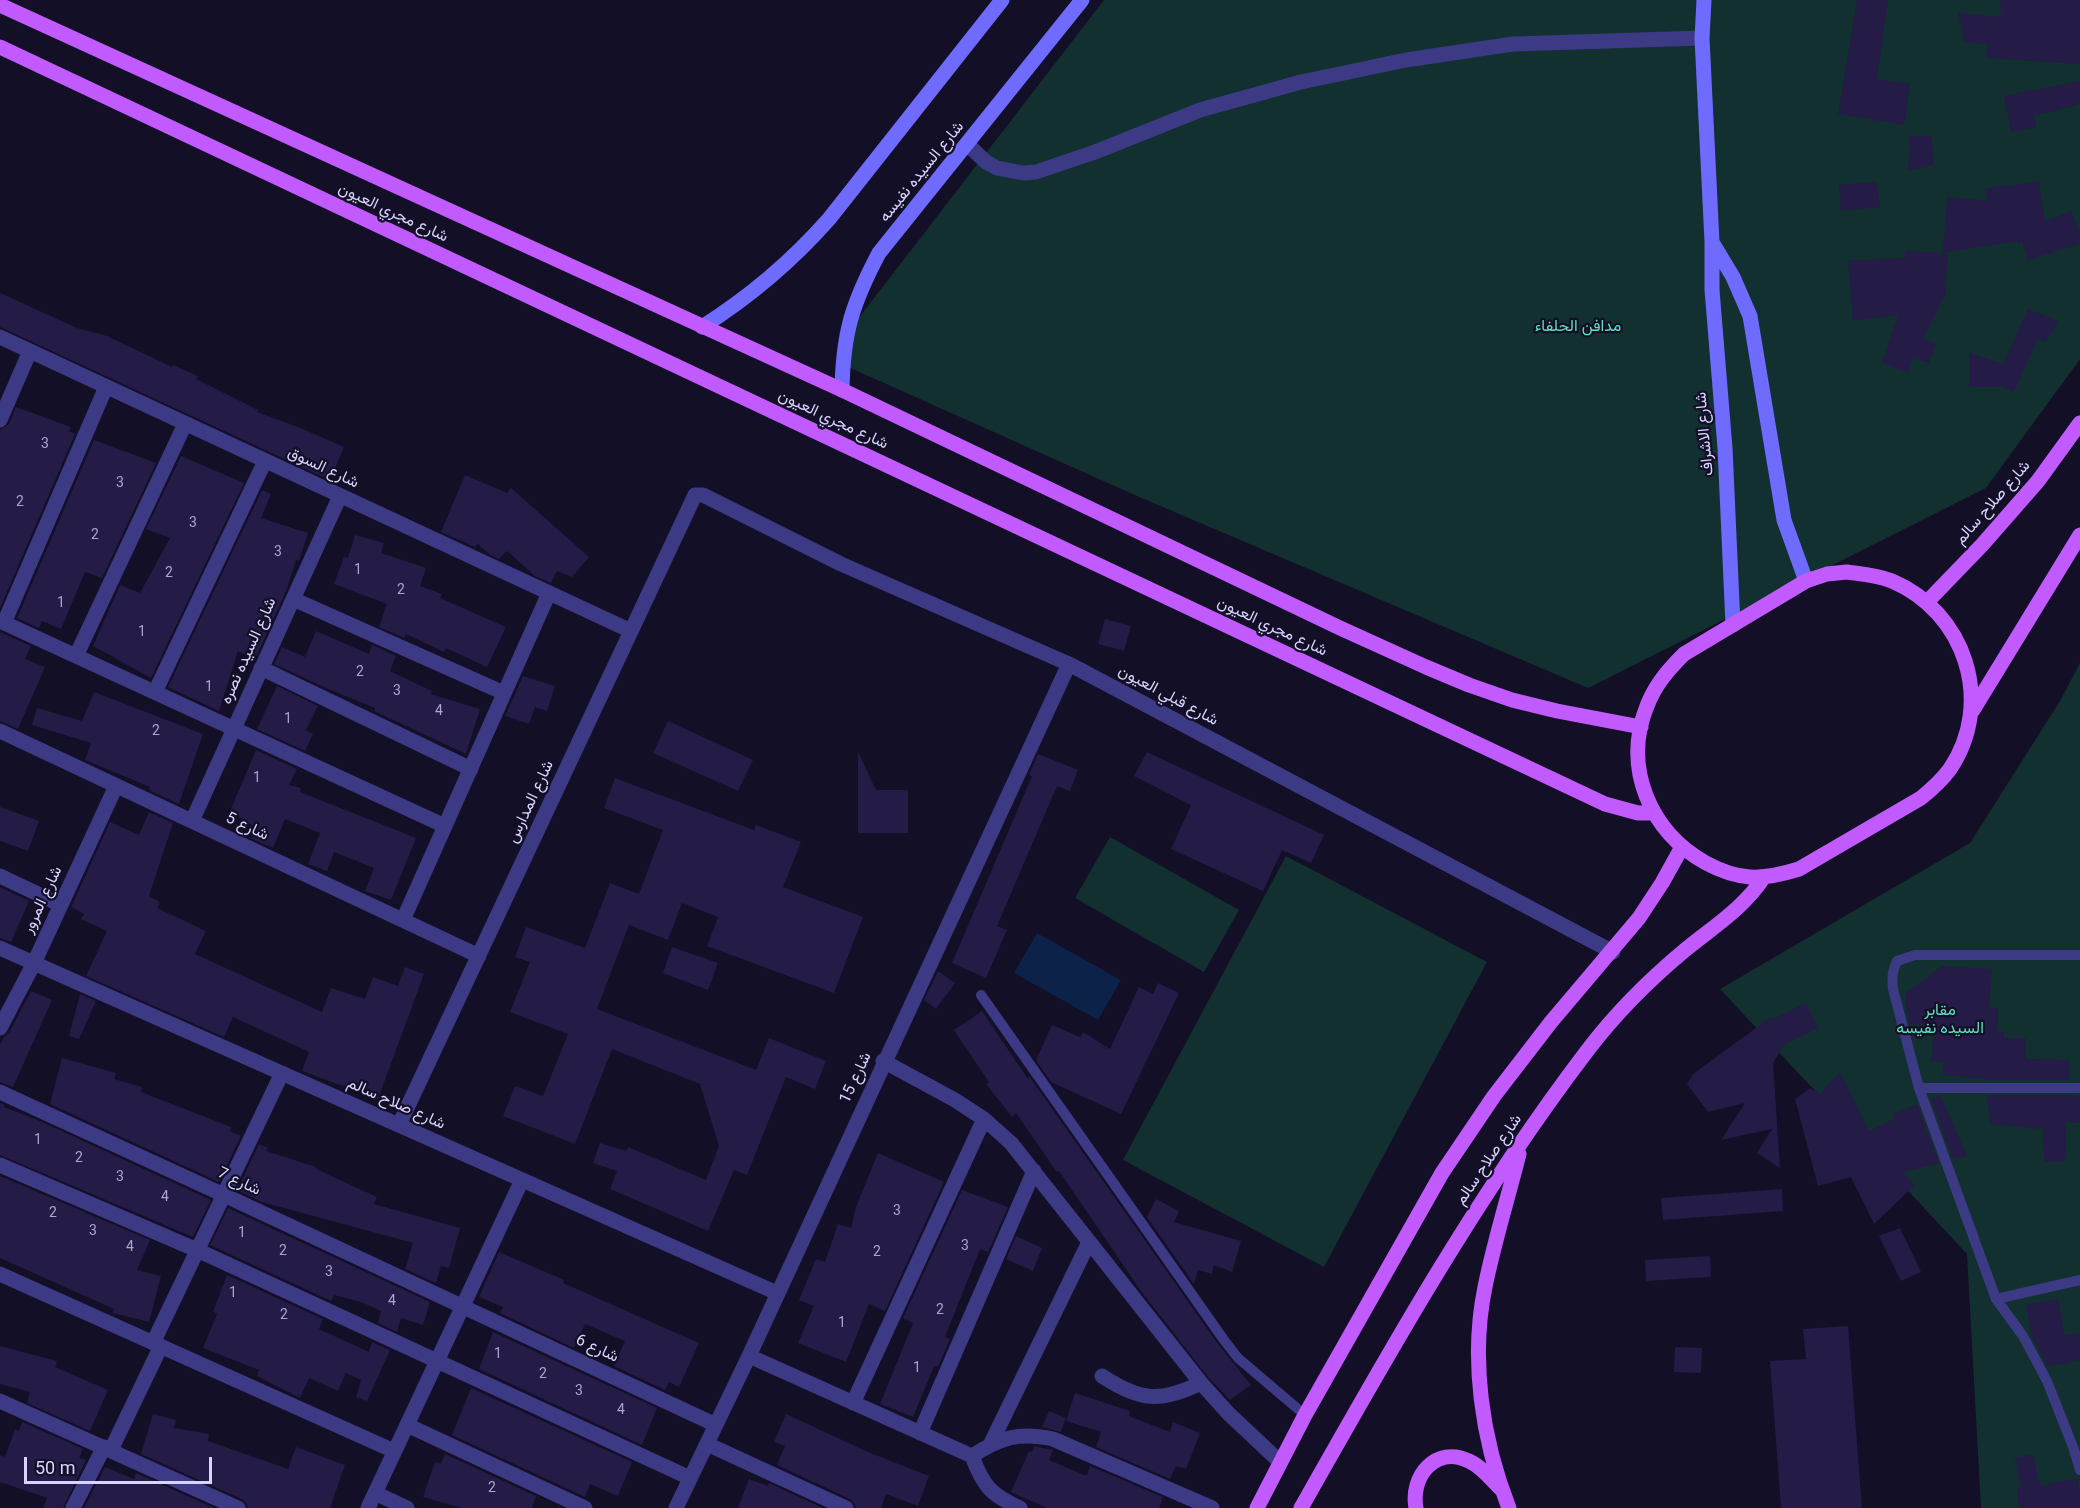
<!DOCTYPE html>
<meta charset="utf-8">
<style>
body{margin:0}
#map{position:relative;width:2080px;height:1508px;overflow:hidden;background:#130f26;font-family:Roboto,sans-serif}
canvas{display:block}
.scale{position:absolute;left:24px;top:1457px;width:188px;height:27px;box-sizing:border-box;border:3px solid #d9d4ff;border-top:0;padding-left:8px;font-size:18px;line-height:21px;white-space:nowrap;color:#d9d4ff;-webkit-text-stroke:4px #130f26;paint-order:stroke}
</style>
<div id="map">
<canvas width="2080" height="1508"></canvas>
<div class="scale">50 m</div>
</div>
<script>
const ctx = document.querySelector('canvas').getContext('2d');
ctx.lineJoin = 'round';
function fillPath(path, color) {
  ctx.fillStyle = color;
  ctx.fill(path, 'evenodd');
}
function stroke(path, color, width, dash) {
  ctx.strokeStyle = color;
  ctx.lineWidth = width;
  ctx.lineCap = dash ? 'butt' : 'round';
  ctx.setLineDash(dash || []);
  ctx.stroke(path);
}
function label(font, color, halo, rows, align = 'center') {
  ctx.font = font + ' Roboto,Vazirmatn,sans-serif';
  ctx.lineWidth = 4.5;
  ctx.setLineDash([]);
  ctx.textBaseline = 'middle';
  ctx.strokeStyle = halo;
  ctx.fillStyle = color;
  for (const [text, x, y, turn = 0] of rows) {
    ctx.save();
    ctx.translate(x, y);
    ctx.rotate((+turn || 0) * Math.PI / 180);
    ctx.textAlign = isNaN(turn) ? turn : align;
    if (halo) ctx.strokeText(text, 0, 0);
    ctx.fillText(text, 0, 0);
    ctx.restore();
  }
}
fillPath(new Path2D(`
 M1104 0H2080V359L1986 488 1588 688 1137 496 837 362 854 324Z
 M2080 663V1508H1981L1967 1254 1720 989 1970 843 2060 701Z
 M1110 837 1239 910 1204 972 1075 898Z
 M1286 856 1487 962 1324 1267 1123 1160Z`), '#12302f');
fillPath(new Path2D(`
 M1037 933 1121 980 1098 1020 1014 973Z`), '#0c2248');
fillPath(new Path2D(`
 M1857 0H1888L1877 79 1910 84 1904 125 1838 114Z
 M2000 0H2080V64L1986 58 1987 44 1964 42 1958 13 2001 17Z
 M2080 81V104L2034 116 2036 127 2011 132 2004 96Z
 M1910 136H1932L1933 165 1908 171Z
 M2039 181 2045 222 2071 211 2080 232V244L2028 260 2022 242 2018 243 2017 241 1943 253 1948 254 1945 295 1923 339 1936 343 1929 363 1913 358 1908 373 1882 363 1898 315 1853 321 1848 261 1905 258V251L1943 253 1947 197 1988 201 1985 189Z
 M1877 182 1880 207 1841 211 1839 185Z
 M0 293 77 328 107 336 172 367 173 365 198 376 196 379 258 410 257 412 303 429 344 447 330 480 0 327Z
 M2028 309 2058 321 2045 343 2038 338 2014 392 2003 387H1969V353L2003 364Z
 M16 407 71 427 69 431 75 434 0 608V430L9 424Z
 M94 440 156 463 102 578 85 572 61 629 42 621 39 628 17 618Z
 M181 456 244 483 151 678 93 646 120 585 140 593 170 538 146 529Z
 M465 475 507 493 511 488 589 557 572 577 557 571 551 583 535 576 507 551 499 559 490 555 478 544 475 547 441 532Z
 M262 490 271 494 261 518 308 533 299 561 296 560 287 589 255 659 238 651 219 711 168 687Z
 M355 535 384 543 381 553 426 568 420 586 442 594 440 598 506 627 487 667 446 648 444 652 406 634 404 638 379 627 387 604 334 584 344 557 348 558Z
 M1105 619 1131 626 1124 651 1098 644Z
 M316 631 369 654 372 645 396 656 390 671 432 691 431 694 480 709 466 754 374 711 375 708 326 688 274 664 282 647 305 657Z
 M0 632 31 646 25 659 45 667 18 729 0 721Z
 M523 676 555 686 547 711 535 707 529 724 505 716Z
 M277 686 318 706 306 730 313 734 305 751 257 729Z
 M94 692 203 734 179 804 149 790 150 787 85 760 91 743 32 725 37 708 82 721Z
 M668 721 753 760 738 791 653 753Z
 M256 750 297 769 289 785 301 788 300 792 416 838 391 900 365 891 374 868 334 852 327 871 308 864 320 833 285 819 273 848 252 839 257 828 230 811Z
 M858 752 876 790H908V833H858Z
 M1147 752 1324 835 1311 863 1282 850 1263 891 1171 849 1191 805 1134 776Z
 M1038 754 1078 770 1070 791 1057 786 997 926 1007 930 986 978 952 963 1032 776 1029 775Z
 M615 778 754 830 756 825 801 842 783 887 863 917 834 993 707 946 718 917 682 903 668 940 629 925 597 1009 756 1070 769 1038 826 1061 815 1089 786 1077 747 1175 734 1170 708 1231 610 1189 617 1171 593 1163 600 1143 626 1151 628 1147 706 1180 719 1146 700 1084 612 1049 575 1144 503 1116 515 1086 543 1096 568 1034 510 1012 530 962 515 957 526 927 585 948 610 883 639 894 663 830 604 808Z
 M0 807 39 821 28 851 0 841Z
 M149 812 173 823 149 896 160 902 157 908 206 931 195 954 322 1012 331 988 365 999 373 977 398 986 405 967 424 974 378 1099 302 1071 309 1052 233 1017 224 1037 86 976 107 931 81 919 84 914 71 907 110 822 139 835Z
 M0 887 29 901 11 942 0 938Z
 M672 947 718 963 708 990 663 973Z
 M1942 966 1992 969 1989 1009 1998 1008V1031H2004V1038H2026V1059L2069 1060V1080H1985V1079L1943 1075 1944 1062 1931 1061 1934 1025 1910 1024 1905 1005 1906 993Z
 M938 971 955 983 936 1009 924 1000Z
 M1158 983 1179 993 1121 1114 1051 1082 1036 1060 1052 1025 1080 1037 1083 1032 1110 1049 1139 987 1153 994Z
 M31 991 52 1000 13 1087 0 1082V1045L4 1037 9 1033Z
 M80 994 96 1001 79 1039 69 1036Z
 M1806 1003 1818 1028 1785 1044 1773 1063 1780 1168 1757 1153 1772 1129 1721 1140 1745 1103 1708 1112 1687 1084 1693 1074 1771 1017 1773 1019Z
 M982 1011 1028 1079 1029 1076 1218 1344 1251 1385 1230 1400 1208 1377 1141 1291 1059 1171 1057 1172 1016 1113 1012 1117 986 1084 989 1082 954 1030Z
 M62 1058 116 1073 114 1079 142 1087 141 1092 231 1127 230 1131 241 1136 219 1182 50 1104Z
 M1840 1072 1869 1131 1894 1119 1892 1114 1917 1104 1939 1163 1903 1172 1915 1185 1874 1224 1851 1177 1818 1186 1795 1099 1810 1088 1820 1094Z
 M1940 1095 1967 1156 1953 1160 1931 1099Z
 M1987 1095H2068L2080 1097V1123L2065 1122 2066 1161 2044 1162 2043 1129 1990 1124Z
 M0 1103 5 1105 4 1107 40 1121 211 1200 193 1237 0 1155Z
 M259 1144 268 1148 266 1151 316 1167V1169L377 1197 374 1204 460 1228 449 1268 441 1266 436 1283 405 1269 413 1243 262 1202 237 1190Z
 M878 1153 944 1182 885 1311 869 1304 846 1362 798 1343 814 1306 799 1300 816 1259 825 1262 838 1224 851 1228 856 1207Z
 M0 1176 150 1240 137 1270 161 1276 149 1322 113 1313 114 1309 0 1258Z
 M1782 1189 1783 1211 1663 1220 1661 1198Z
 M962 1190 1008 1207 988 1252 980 1249 945 1337 950 1339 938 1367 934 1366 913 1417 880 1404 913 1323 903 1318Z
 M1156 1199 1179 1211 1174 1222 1241 1241 1232 1272 1214 1265 1212 1274 1198 1270 1194 1284 1147 1217Z
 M228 1208 430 1302 423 1325 401 1318 397 1332 378 1323 381 1311 361 1302 334 1295 331 1301 210 1245Z
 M1900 1228 1921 1272 1901 1281 1879 1236Z
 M1016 1236 1042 1248 1033 1271 1006 1259Z
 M499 1252 564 1280 563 1283 699 1343 679 1387 669 1382 665 1390 614 1366 625 1341 585 1324 574 1348 500 1313 503 1307 479 1297Z
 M1710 1256 1711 1277 1646 1281 1645 1260Z
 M227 1275 323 1319 319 1329 369 1352 372 1342 390 1350 367 1401 356 1397 361 1380 346 1373 338 1391 309 1378 300 1398 257 1376 259 1370 203 1348 217 1314 213 1312Z
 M2058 1299 2065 1335 2080 1333V1360L2070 1361 2071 1363 2047 1366 2032 1336 2026 1305Z
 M1848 1326 1862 1508H1781L1770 1361 1806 1359 1803 1329Z
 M493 1332 657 1408 642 1445 479 1369Z
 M0 1346 57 1361 55 1367 108 1390 90 1431 27 1403 30 1392 0 1384Z
 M1675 1347 1702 1348 1701 1373 1674 1372Z
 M471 1388 632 1462 618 1496 590 1484 585 1497 452 1435Z
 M1075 1393 1130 1411 1129 1416 1170 1432 1173 1422 1200 1433 1186 1469 1176 1466 1170 1479 1096 1447 1101 1432 1066 1421Z
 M1049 1411 1066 1418 1061 1432 1042 1427Z
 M153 1414 176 1420 174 1428 209 1434 208 1441 288 1469 296 1447 345 1465 330 1508H248L246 1503 242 1499 141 1454Z
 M786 1414 868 1452 929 1476 918 1506 886 1494 881 1508H856L854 1503 850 1499 777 1465 785 1446 774 1442Z
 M22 1422 83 1449 79 1458 86 1460 63 1508H43L47 1498 0 1482V1455L5 1457 15 1429 19 1431Z
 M1034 1446 1053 1450 1049 1460 1084 1475H1087L1090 1466 1163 1497 1159 1508H1047L1011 1492 1029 1451 1032 1452Z
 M445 1454 536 1496 532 1508H462L423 1497 435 1462 441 1464Z
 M2033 1454 2040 1486 2077 1478 2080 1492V1508H2019L2017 1487H2021L2015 1458Z
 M105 1467 134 1479 136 1473 214 1508H84Z
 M749 1479 768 1486 769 1483 823 1508H738Z`), '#241b47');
stroke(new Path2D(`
 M2080 955H1915L1897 961C1892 971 1892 978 1893 989L1919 1088 1996 1299 2023 1336 2047 1381 2073 1447 2080 1470
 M981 995 1224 1340 1238 1358 1305 1415
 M1919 1088H2080
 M1996 1299 2080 1280`), '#3d3a85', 10);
stroke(new Path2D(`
 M967 144 986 162 997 168 1023 173 1036 172 1095 152 1200 110 1301 82 1406 60 1513 44 1702 38
 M0 337 631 631
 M0 420 30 351
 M293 599 504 693
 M0 621 445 826
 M4 623 106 387
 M76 656 185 424
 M261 668 471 769
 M155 692 265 461
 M0 731 479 956
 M192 821 340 496
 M0 876 61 905
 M403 920 549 593
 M0 948 777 1293
 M0 1028 34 963 116 786
 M883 1061 955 1100 984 1119 1011 1143 1201 1383 1228 1413 1279 1461
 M0 1092 224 1195 716 1425
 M399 1125 695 495H703L841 564 1069 664 1613 952
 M0 1165 197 1250 690 1478
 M0 1274 394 1451
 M153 1343 282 1073
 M749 1356 972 1456C983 1486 991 1495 1020 1508
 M1102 1376C1140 1401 1160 1403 1201 1383
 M0 1401 238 1508
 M853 1403 984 1119
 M407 1425 585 1508
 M920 1433 1034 1171
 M991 1443 1089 1242
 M707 1444 846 1508
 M111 1450 161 1346
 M972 1456C1001 1437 1019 1432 1053 1439L1212 1508
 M375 1493 407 1508
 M73 1508 104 1447
 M368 1508 522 1180
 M676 1508 749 1356 1069 664`), '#3d3a85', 15);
stroke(new Path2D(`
 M1704 0 1702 38 1712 242V290L1725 448 1733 625
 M1712 242 1733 277 1750 316 1784 520 1806 581
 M702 327C751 296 791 262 829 219L1002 0
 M842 390C843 333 852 304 879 253L1082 0`), '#6f6bff', 15);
stroke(new Path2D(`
 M0 5 842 390 1340 628 1426 667 1469 685 1512 700 1557 711 1641 727
 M0 47 1605 804 1638 813H1653
 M1847 572C1862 574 1877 575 1892 581 1965 612 1995 702 1950 769 1942 780 1932 789 1921 798L1799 869C1783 874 1767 878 1750 877 1735 876 1719 870 1706 863 1650 832 1622 767 1647 706 1655 685 1668 670 1684 654L1806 581 1827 574Z
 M1927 602 1982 545 2038 481 2080 423
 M1973 710 2080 535
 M1257 1508 1305 1415 1442 1173 1494 1096 1551 1022 1639 918 1662 883 1682 847
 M1301 1508C1389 1352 1478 1194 1587 1051 1615 1014 1649 980 1685 950 1713 927 1744 908 1764 877
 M1416 1508C1410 1476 1436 1445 1469 1461 1482 1467 1492 1480 1501 1489
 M1509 1508C1482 1440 1470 1359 1485 1287 1494 1242 1508 1198 1519 1154`), '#c25bff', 15);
label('14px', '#aca6d1', null, [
 ["3",45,444],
 ["3",120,483],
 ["2",20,502],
 ["3",193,523],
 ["2",95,535],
 ["3",278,552],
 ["1",358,570],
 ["2",169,573],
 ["2",401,590],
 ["1",61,603],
 ["1",142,632],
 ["2",360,672],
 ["1",209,687],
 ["3",397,691],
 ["4",439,711],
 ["1",288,719],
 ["2",156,731],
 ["1",257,778],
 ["1",38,1140],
 ["2",79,1158],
 ["3",120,1177],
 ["4",165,1197],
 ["3",897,1211],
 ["2",53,1213],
 ["3",93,1231],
 ["1",242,1233],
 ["3",965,1246],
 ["4",130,1247],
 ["2",283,1251],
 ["2",877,1252],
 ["3",329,1272],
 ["1",233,1293],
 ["4",392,1301],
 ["2",940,1310],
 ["2",284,1315],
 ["1",842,1323],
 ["1",498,1354],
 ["1",917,1368],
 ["2",543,1374],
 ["3",579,1391],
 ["4",621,1410],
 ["2",492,1488]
]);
label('16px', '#d9d4ff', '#130f26', [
 ["شارع السيده نفيسه",922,172,-51],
 ["شارع مجري العيون",393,213,25],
 ["شارع مجري العيون",833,420,25],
 ["شارع الاشراف",1705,434,-95],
 ["شارع السوق",323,468,25],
 ["شارع صلاح سالم",1993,503,-49],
 ["شارع مجري العيون",1272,627,25],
 ["شارع السيده نصره",249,651,-66],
 ["شارع قبلي العيون",1168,696,28],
 ["شارع المدارس",531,802,-65],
 ["شارع 5",247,827,25],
 ["شارع المرور",43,900,-65],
 ["شارع 15",856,1078,-65],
 ["شارع صلاح سالم",396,1104,24],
 ["شارع صلاح سالم",1489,1160,-56],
 ["شارع 7",239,1182,25],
 ["شارع 6",597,1349,25]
]);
label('16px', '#5fe0c0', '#130f26', [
 ["مدافن الحلفاء",1578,327],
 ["مقابر",1940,1011],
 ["السيده نفيسه",1940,1029]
]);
</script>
